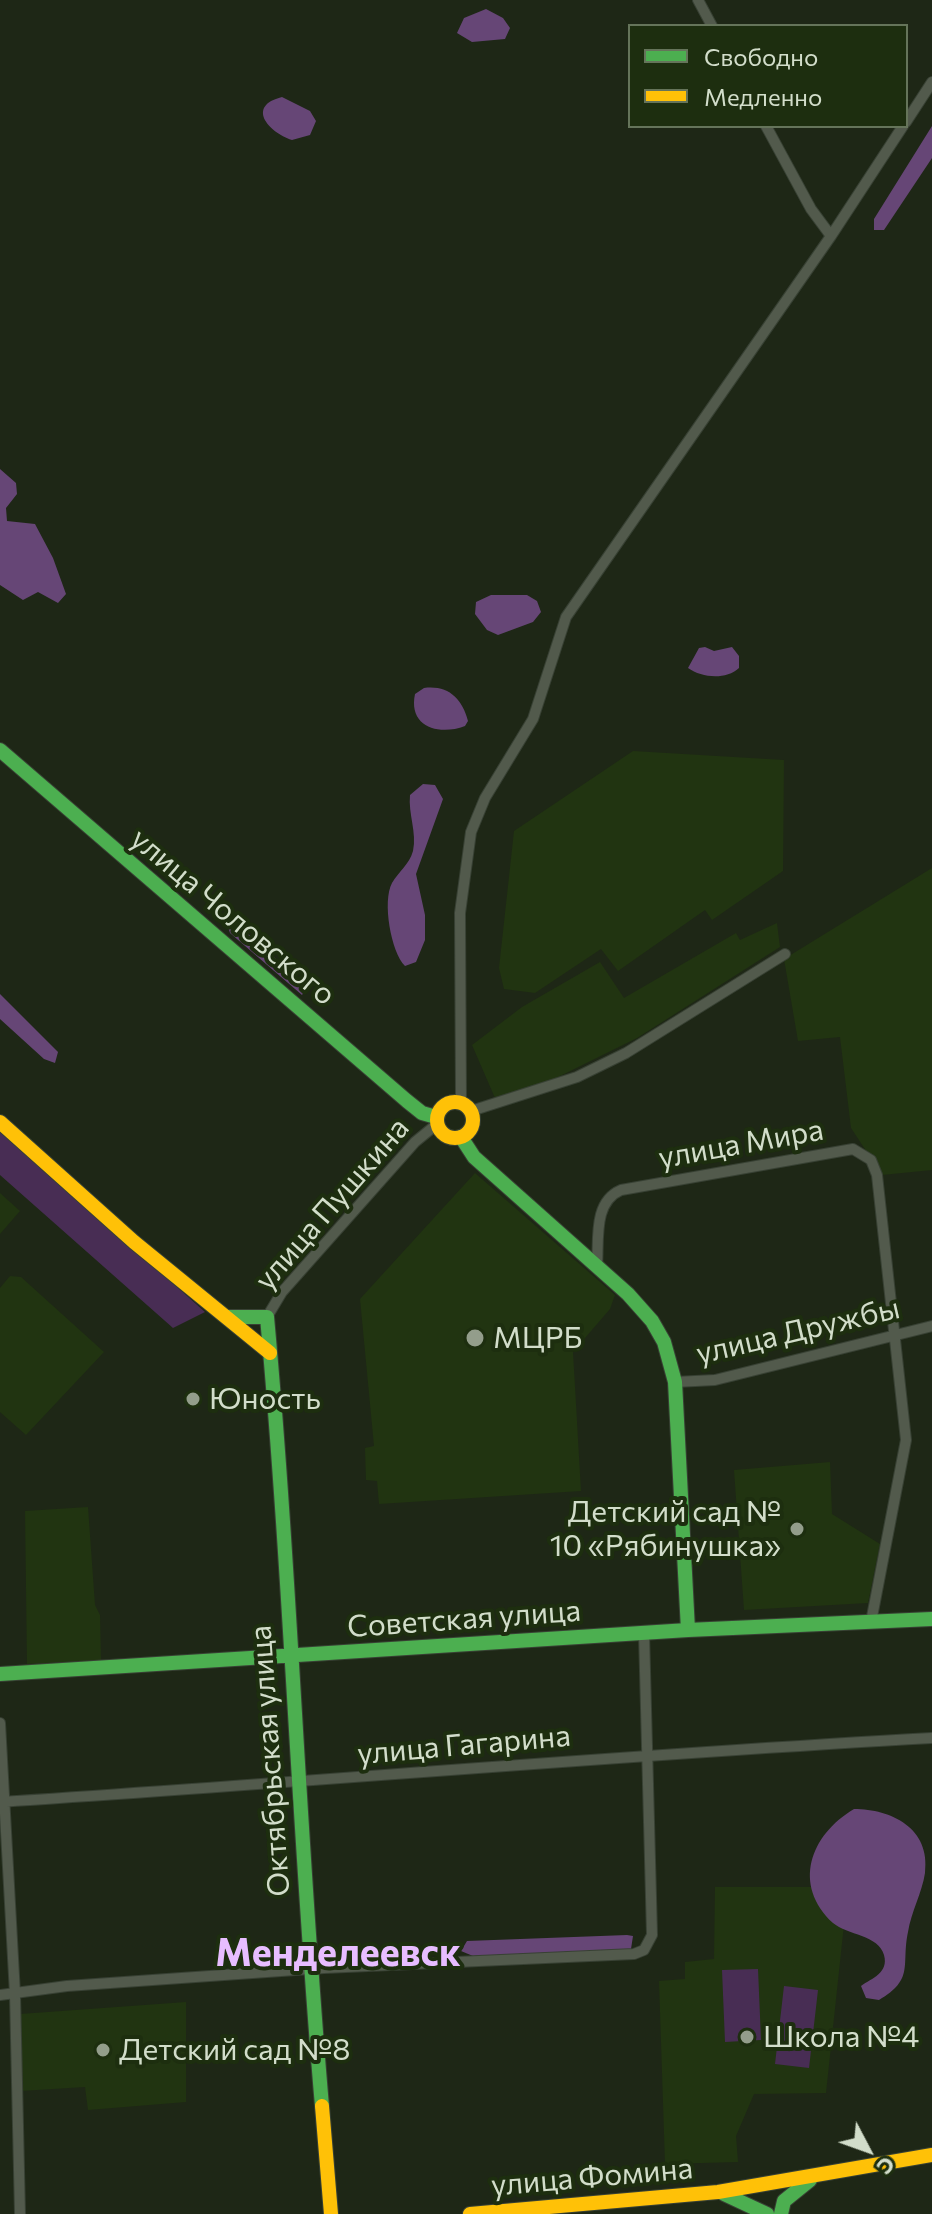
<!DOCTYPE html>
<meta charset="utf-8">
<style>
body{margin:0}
#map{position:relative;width:932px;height:2214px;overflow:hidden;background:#1e2716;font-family:Commissioner,sans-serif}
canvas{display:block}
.legend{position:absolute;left:628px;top:24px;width:280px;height:104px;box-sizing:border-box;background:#1d2e0f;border:2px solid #65745a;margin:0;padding:10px 14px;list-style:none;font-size:24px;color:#d2ddca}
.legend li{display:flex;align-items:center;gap:16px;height:40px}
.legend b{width:40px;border:2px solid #65745a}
.north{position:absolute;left:828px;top:2110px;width:80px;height:80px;-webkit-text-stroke:6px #1d2e0f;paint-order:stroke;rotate:131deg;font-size:22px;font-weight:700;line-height:32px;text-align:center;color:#d2ddca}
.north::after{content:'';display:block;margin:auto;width:28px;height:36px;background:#d2ddca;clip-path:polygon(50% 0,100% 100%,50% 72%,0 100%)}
</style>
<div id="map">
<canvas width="932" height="2214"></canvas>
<ul class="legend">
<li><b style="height:10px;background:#4caf50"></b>Свободно</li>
<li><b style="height:10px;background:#ffc107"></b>Медленно</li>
</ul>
<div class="north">С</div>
</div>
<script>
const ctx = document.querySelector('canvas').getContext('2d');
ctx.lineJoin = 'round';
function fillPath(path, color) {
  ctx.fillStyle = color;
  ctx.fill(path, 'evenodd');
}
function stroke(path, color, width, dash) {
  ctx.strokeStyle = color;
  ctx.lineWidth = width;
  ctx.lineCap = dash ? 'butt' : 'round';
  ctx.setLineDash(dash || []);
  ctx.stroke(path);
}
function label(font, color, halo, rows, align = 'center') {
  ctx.font = font + ' Commissioner,sans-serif';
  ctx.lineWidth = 8;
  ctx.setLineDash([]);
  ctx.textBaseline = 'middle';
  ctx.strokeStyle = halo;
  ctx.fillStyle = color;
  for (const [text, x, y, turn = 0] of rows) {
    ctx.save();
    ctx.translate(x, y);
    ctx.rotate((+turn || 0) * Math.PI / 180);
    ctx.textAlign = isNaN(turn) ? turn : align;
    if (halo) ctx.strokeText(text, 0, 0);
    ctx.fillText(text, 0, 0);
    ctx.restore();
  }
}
fillPath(new Path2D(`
 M633 751 784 760 783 871 712 920 705 910 618 971 601 949 535 993 504 989 499 968 514 831Z
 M932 868V1170L882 1175 851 1128 840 1037 798 1041 784 959Z
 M777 923 780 947 637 1038 552 1080 495 1098 472 1045 522 1007 600 962 624 998 736 933 740 940Z
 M475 1173 615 1295 610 1309 573 1352 581 1491 379 1504 377 1481 366 1480 365 1448 374 1446 360 1299Z
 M0 1193 20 1211 0 1234Z
 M10 1276 21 1277 104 1352 26 1435 0 1412V1288Z
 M830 1462 832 1514 880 1544 868 1603 744 1610 734 1470Z
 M88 1507 95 1605 100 1615 101 1660 27 1664 25 1511Z
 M715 1887H848L826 2093 754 2094 736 2136 738 2162 665 2164 659 1981 685 1979V1962L714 1959Z
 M186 2002V2102L88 2110 85 2087 21 2091 20 2014Z`), '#213411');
fillPath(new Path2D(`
 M0 1129 205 1312 173 1328 0 1175Z
 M758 1969 761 2040 725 2042 722 1970Z
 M784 1986 818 1990 809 2068 775 2064Z`), '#482d54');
fillPath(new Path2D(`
 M486 9 503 18 510 28 505 39 472 42 457 33 464 18Z
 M282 97 310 111 316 121 310 135 292 140C268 132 246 106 282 97Z
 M932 126V158L884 230H874V219Z
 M0 469 16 483 17 494 6 508 7 521 35 524 53 558 66 594 58 603 38 592 23 600 0 585Z
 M491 595H527L537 601 541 612 533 622 498 635 487 630 475 614 476 602Z
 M705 647 714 651 732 647 739 656V668C726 680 702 678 688 668L699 648Z
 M424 688C448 685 462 698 468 721L465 726C439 736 408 727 415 694Z
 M423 784 435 785 443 799 416 874 425 915V940L416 962 405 966C391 952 382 901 392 883 399 871 409 865 413 851 417 832 408 814 410 795Z
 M227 924 238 925 301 981 305 990 302 995 230 933Z
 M0 994 58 1052 55 1063 44 1059 0 1019Z
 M854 1809C891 1809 931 1828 925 1873 922 1893 911 1912 908 1932 901 1965 915 1979 879 2000L866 1998 861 1986C872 1978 889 1973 884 1955 879 1935 847 1935 833 1923 792 1885 810 1835 854 1809Z
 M627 1935 633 1936 631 1949 473 1956 461 1951 467 1941Z`), '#664676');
const street = new Path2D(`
 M698 0 712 26
 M906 122 932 82
 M766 126 811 209 831 236
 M461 1103 460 913 471 832 485 798 533 719 566 617 831 236 903 126
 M471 1111 577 1077 626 1053 785 954
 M597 1266C599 1239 593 1202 621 1190L853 1149 871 1160 877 1175 906 1440 871 1622
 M267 1317 282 1292 415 1142 437 1124
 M675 1382 715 1380 932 1326
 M0 1723 15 1994 20 2214
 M0 1802C311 1782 621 1755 932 1738
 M0 1995 67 1986 324 1968 634 1954 644 1950 652 1935 644 1633`);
const fast = new Path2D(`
 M0 750 407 1101 422 1113 436 1117
 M461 1137 474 1157 628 1294 652 1321 664 1342 675 1382 688 1630
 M228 1317H267C291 1580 299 1843 322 2106
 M0 1674 688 1630 932 1619
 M724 2194 767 2214
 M781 2214 784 2201 810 2180`);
const slow = new Path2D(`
 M437 1120a18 18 0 1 1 36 0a18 18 0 1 1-36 0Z
 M0 1122 134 1242 270 1353
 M322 2106 331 2214
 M470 2214 718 2192 932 2155`);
stroke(street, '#384134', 12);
stroke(fast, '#384134', 16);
stroke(slow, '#384134', 16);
stroke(street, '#525a4c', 10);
stroke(fast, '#4caf50', 14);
stroke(slow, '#ffc107', 14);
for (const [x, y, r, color] of [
 [475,1338,10,"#939d8b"],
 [193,1399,8,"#939d8b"],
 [797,1529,8,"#939d8b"],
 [747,2037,8,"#939d8b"],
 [103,2050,8,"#939d8b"]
]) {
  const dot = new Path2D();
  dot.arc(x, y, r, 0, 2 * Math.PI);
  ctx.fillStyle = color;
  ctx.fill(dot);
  stroke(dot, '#1d2e0f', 3);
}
label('30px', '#d2ddca', '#1d2e0f', [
 ["улица Чоловского",233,917,40],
 ["улица Мира",741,1144,-10],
 ["улица Пушкина",332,1204,-49],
 ["улица Дружбы",798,1331,-13],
 ["Советская улица",464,1619,-4],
 ["улица Гагарина",464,1745,-5],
 ["Октябрьская улица",270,1761,-94],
 ["улица Фомина",592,2177,-5]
]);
label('30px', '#d2ddca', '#1d2e0f', [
 ["МЦРБ",493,1338],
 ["Юность",209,1399],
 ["Детский сад №",781,1512,"right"],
 ["10 «Рябинушка»",781,1546,"right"],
 ["Школа №4",763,2037],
 ["Детский сад №8",119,2050]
], 'left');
label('bold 38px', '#e7bdff', '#1d2e0f', [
 ["Менделеевск",338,1953]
]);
</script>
